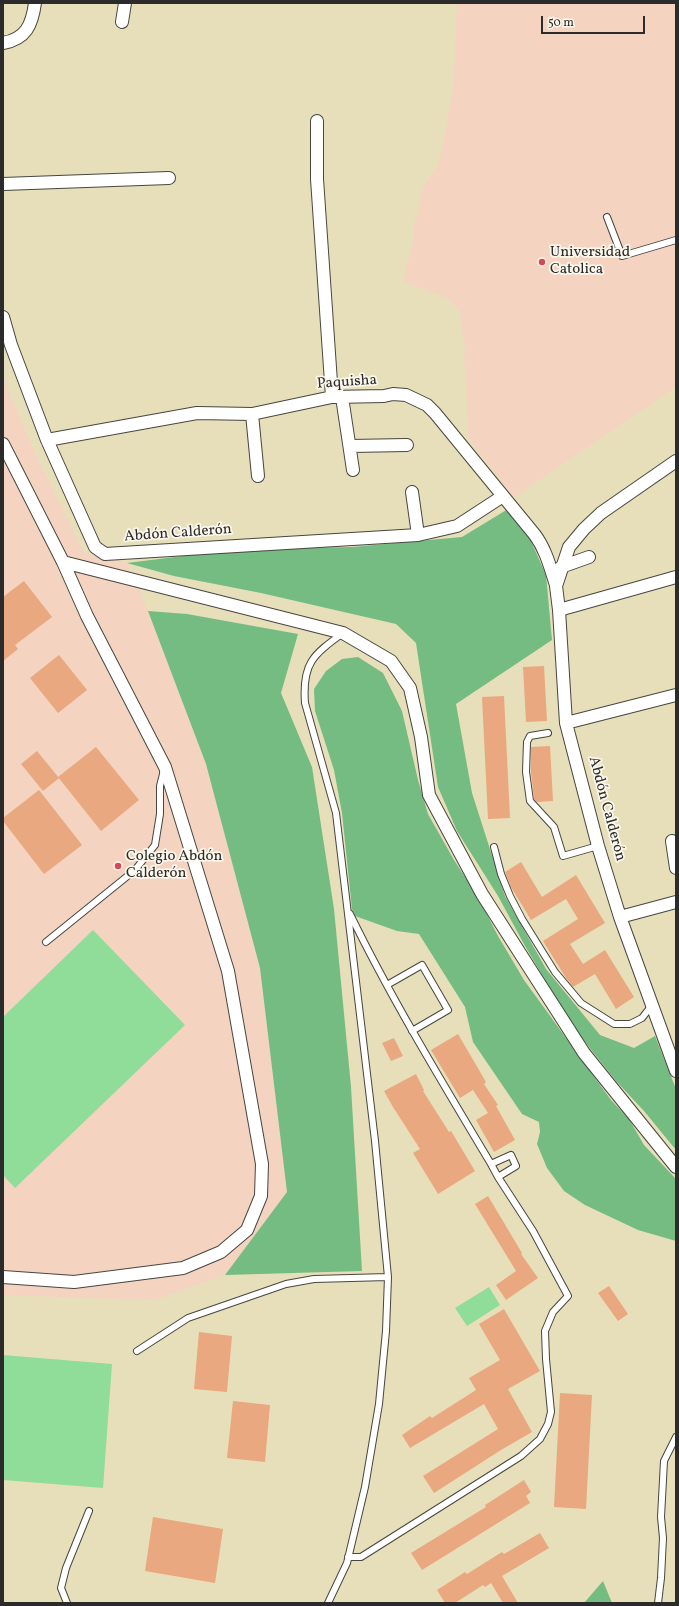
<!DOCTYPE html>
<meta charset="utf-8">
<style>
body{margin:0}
#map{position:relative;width:679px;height:1606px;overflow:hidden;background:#e7dfb9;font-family:Vollkorn,serif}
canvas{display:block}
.frame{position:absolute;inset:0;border:4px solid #2b2b2b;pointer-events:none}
.scale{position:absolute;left:541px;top:16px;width:104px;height:18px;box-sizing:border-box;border:2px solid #2b2b2b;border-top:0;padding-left:5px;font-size:12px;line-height:14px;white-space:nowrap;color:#2b2b2b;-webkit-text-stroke:3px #fbf7ec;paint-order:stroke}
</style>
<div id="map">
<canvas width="679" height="1606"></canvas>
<div class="frame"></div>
<div class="scale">50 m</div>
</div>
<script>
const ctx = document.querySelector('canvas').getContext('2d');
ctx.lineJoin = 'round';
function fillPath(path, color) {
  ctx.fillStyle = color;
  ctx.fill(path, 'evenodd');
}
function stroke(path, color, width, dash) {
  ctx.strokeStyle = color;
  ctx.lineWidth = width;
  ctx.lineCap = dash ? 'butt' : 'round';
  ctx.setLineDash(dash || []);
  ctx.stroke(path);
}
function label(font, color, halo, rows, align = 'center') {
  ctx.font = font + ' Vollkorn,serif';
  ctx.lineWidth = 3.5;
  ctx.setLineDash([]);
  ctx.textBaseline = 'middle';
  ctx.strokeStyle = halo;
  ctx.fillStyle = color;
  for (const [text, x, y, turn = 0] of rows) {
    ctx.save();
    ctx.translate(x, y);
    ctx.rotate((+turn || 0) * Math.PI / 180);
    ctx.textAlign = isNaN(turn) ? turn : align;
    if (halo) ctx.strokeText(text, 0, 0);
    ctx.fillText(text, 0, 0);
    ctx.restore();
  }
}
fillPath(new Path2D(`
 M459 3H676V387L513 498 468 437 466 366H463L465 349 459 310 447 298 403 281 413 242 414 223 421 205 418 204 425 184 439 163 449 112 454 78 457 4Z
 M3 378 34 451 84 553 127 563 143 598 206 764 260 968 287 1192 225 1275 155 1300 3 1295Z`), '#f4d3c0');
fillPath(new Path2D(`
 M93 930 185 1025 15 1188 3 1175V1017Z
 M489 1287 500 1305 467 1326 455 1308Z
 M3 1355 112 1364 103 1488 3 1480Z`), '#90dc99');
fillPath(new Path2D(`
 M508 509 527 532 546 575 552 640 456 704 472 793 505 896 546 969 600 1035 634 1048 655 1036 676 1089V1150L644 1111 616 1081 573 1027 525 946 498 896 457 831 438 787 416 643 396 624 261 593 174 576 127 563 239 549 352 547 462 537Z
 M148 611 187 614 298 634 281 693 312 767 334 909 351 1087 362 1271 225 1275 287 1192 260 968 206 764Z
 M358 657 383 673 402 711 418 780 428 814 454 860 478 897 498 936 524 980 611 1100 629 1119 644 1145 676 1179V1241L638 1230 585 1205 564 1191 547 1168 537 1144 540 1132 539 1122 522 1114 473 1042 465 1007 419 934 397 931 355 916 352 909 342 813 334 770 315 711 314 689 326 671 342 659Z
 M603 1581 612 1603H584Z`), '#74bc81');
fillPath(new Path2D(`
 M24 581 52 617 15 645 18 649 3 661V597Z
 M59 655 87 690 58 713 30 678Z
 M544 666 547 721 526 722 523 667Z
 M504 696 510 818 488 819 482 697Z
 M550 746 553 801 537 802 534 799 531 773V747Z
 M96 747 139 800 101 831 58 777Z
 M37 751 59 778 43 791 21 764Z
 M39 790 82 845 44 874 3 821V818Z
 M521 862 542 897 576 875 605 923 570 944 583 964 605 950 634 997 616 1009 595 974 573 987 566 978 543 941 578 919 566 899 531 920 511 887 505 872Z
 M458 1034 486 1082 484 1084 498 1105 496 1106 515 1140 494 1152 476 1120 488 1113 473 1090 460 1098 431 1050Z
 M394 1038 403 1056 391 1061 382 1043Z
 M416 1074 424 1090 423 1091 449 1132 451 1131 475 1171 438 1194 413 1153 420 1149 393 1107 384 1091Z
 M488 1196 522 1253 521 1254 538 1278 506 1300 496 1285 516 1271 475 1204Z
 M609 1286 628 1314 618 1321 598 1293Z
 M504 1309 540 1371 508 1389 532 1432 501 1450 434 1493 423 1476 498 1429 484 1404 410 1448 402 1435 430 1416 432 1418 476 1390 469 1378 500 1360 479 1324Z
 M199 1332 232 1336 227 1392 194 1389Z
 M560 1393 592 1395 586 1509 554 1507Z
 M233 1401 270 1405 265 1462 227 1458Z
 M524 1480 531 1492 526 1496 530 1503 422 1570 411 1553 486 1507 485 1505Z
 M153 1517 223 1529 215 1583 145 1571Z
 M540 1533 549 1548 502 1576 518 1603H503L491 1583 485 1587 483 1585 455 1603H445L437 1590 465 1572 467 1574 502 1552 504 1554Z`), '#e9a87f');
const lane = new Path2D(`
 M607 217 622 256 676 240
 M548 733 530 736 527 742 526 772 530 801 554 827 563 856 598 846
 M494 847 501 874 510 896 522 919 555 972 581 1003 614 1024H630L642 1018 649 1009 651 1004
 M46 942 135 870 155 845 160 814V786L164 770
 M387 985 422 965 448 1010 412 1031
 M491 1164 511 1155 516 1166 498 1177
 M137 1351 188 1318 286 1284 314 1279 388 1277
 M348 1557H361L521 1456 540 1439 548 1424 551 1412 546 1359 545 1331 553 1312 568 1296 533 1231 498 1177 491 1164C442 1082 392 1000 350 914
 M67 1603 61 1588 66 1568 89 1511
 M328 1603 347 1563 365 1487 379 1404 386 1331 388 1277 375 1141 336 813 305 703C302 663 313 655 343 633
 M658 1603 661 1578 663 1538 661 1517 664 1461 676 1437`);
const street = new Path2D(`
 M122 22 125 3
 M3 43C26 39 32 25 35 3
 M317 121V179L332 397
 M3 184 169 178
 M3 317 11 345 47 440 95 547 105 554 418 535 457 526 503 496
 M342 397 353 470
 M252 414 258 476
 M47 440 197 413 252 414 332 397 384 396 393 394 406 395 427 405 435 413 535 535C546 550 550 567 556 585
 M3 444 63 562 343 633 391 661 410 688 421 737 429 795 482 894 584 1053 676 1167
 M350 446 407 445
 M676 461 601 513 584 529 569 547 556 586 559 610 566 723 598 846 620 917 676 1071
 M412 492 418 535
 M561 567 589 557
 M559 610 676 577
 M566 723 676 695
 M672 841 676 868
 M620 917 676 902
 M3 1277 74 1282 183 1268 221 1252 247 1230 261 1196 262 1164 228 971 165 767 87 616 63 562`);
stroke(lane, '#474640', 8);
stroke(street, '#474640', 14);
stroke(lane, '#fff', 6);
stroke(street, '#fff', 12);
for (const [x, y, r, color] of [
 [542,262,4,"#d1495b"],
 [118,866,4,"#d1495b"]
]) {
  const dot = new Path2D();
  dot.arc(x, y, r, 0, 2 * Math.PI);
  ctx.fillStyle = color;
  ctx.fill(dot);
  stroke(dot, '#fbf7ec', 1.5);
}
label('15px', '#2b2b2b', '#fbf7ec', [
 ["Universidad",550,253],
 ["Catolica",550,270],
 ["Colegio Abdón",126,857],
 ["Calderón",126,874]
], 'left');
label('15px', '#2b2b2b', '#fbf7ec', [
 ["Paquisha",347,383,-4],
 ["Abdón Calderón",178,534,-4],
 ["Abdón Calderón",606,809,75]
]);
</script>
